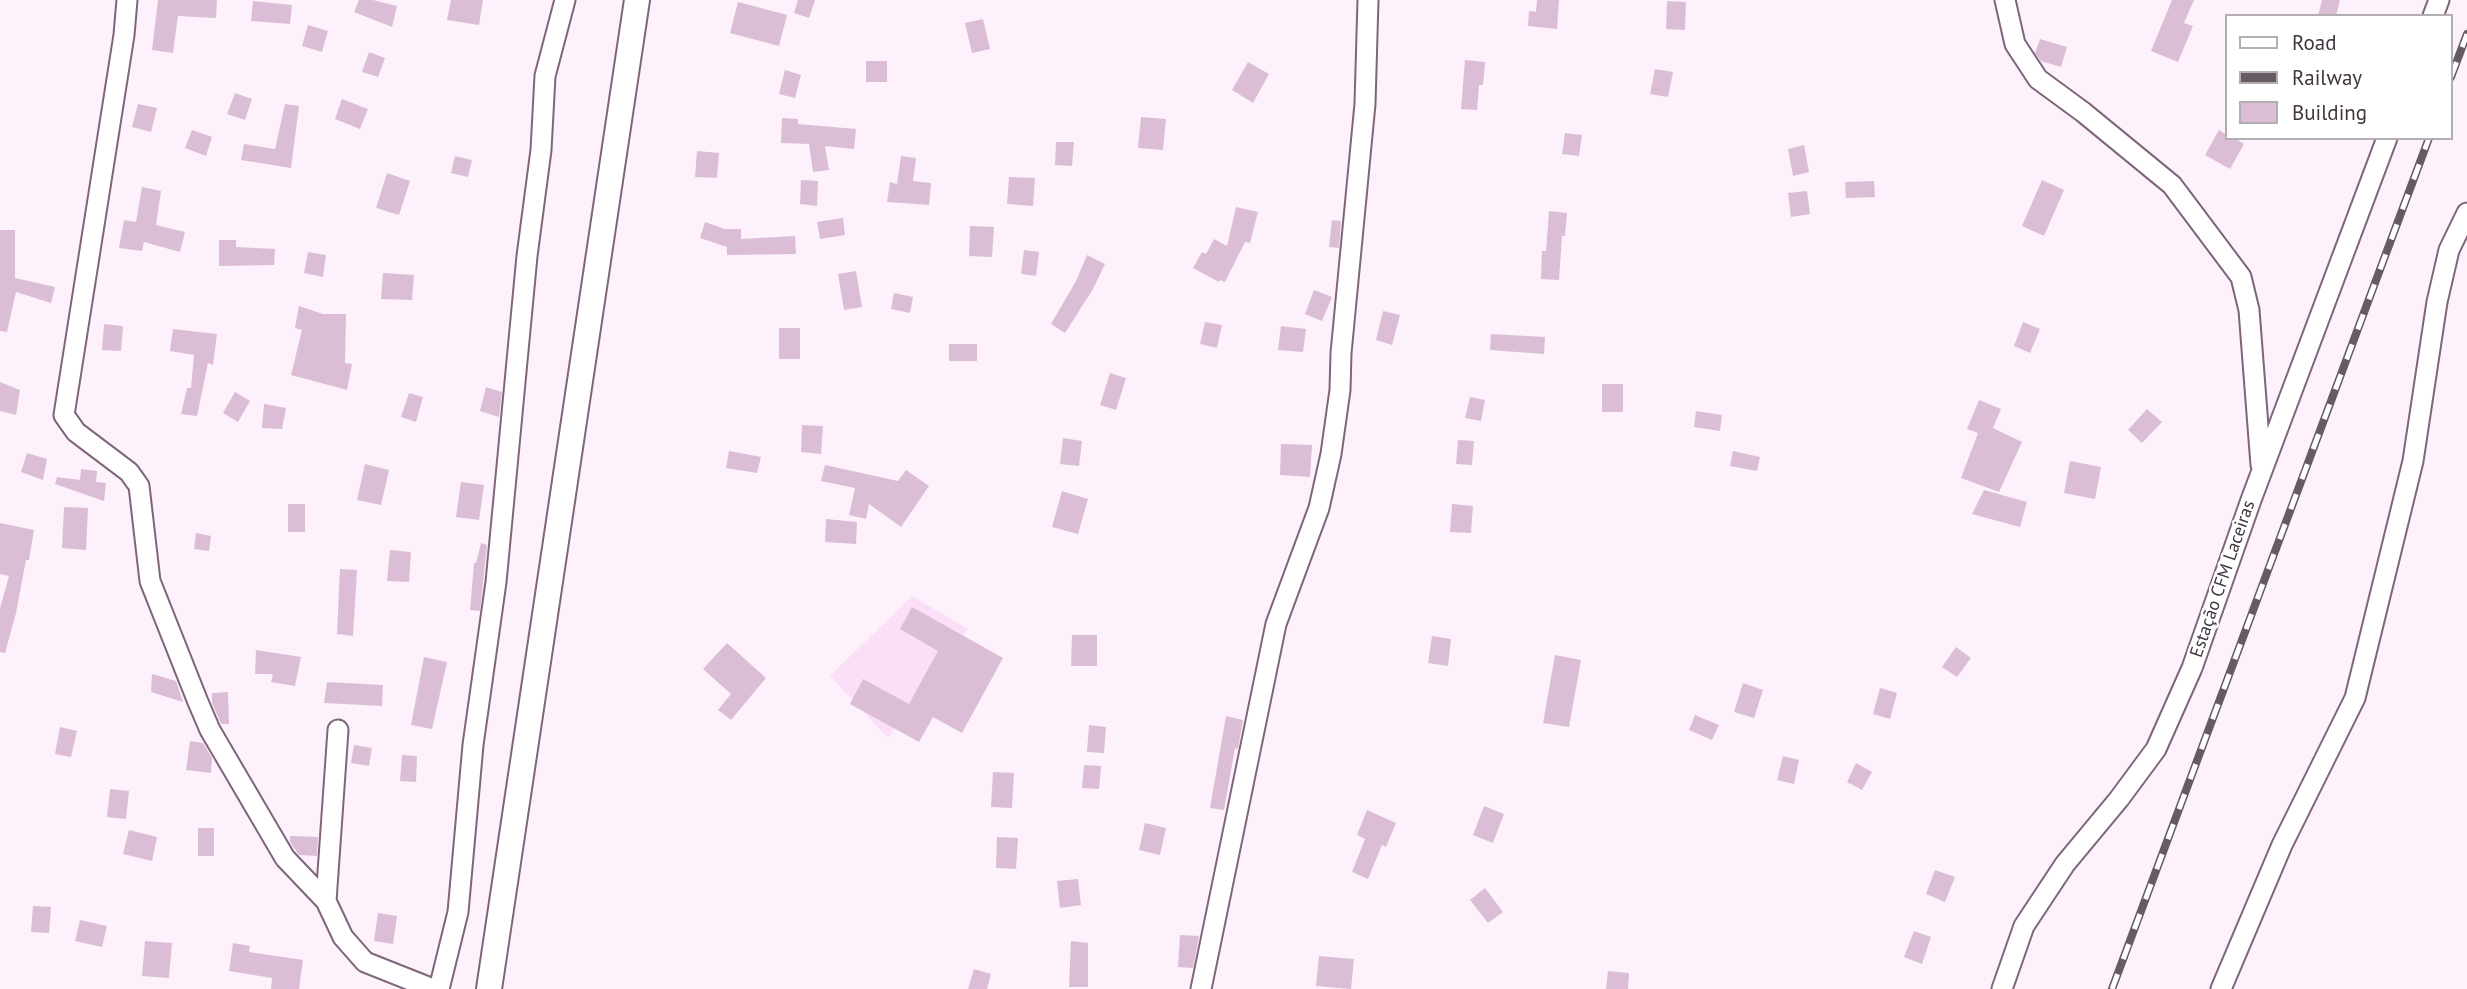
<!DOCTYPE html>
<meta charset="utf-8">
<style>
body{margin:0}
#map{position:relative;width:2467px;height:989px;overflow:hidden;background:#fdf1fb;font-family:"PT Sans",sans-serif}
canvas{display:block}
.legend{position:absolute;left:2225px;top:14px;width:228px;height:126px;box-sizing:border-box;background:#fff;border:2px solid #b3aeb2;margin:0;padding:9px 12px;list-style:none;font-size:21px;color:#41353f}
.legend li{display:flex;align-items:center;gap:14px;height:35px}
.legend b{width:35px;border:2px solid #b3aeb2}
</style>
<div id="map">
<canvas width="2467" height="989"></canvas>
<ul class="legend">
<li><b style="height:9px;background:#fff"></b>Road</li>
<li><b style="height:9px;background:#665a64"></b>Railway</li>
<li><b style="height:19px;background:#dbbed6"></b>Building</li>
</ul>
</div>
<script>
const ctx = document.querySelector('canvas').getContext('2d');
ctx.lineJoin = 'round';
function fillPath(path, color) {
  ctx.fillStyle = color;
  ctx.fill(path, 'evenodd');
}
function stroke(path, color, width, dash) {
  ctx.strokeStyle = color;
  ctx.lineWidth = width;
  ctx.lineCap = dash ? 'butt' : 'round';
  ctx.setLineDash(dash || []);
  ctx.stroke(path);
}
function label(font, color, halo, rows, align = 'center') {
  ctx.font = font + ' "PT Sans",sans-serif';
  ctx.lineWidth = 5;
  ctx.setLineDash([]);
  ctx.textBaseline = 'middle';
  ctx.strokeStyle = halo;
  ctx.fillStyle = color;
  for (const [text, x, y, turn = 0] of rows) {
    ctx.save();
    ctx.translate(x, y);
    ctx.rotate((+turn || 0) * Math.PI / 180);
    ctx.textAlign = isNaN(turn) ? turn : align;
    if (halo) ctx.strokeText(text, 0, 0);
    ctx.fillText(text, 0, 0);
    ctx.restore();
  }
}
fillPath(new Path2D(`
 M912 596 968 629 888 738 830 676Z`), '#fbdef7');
fillPath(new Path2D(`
 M158 0H217L216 18 178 16 173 53 152 50Z
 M359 0H373L397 6 392 27 354 12Z
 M451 0H483L479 25 447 20Z
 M798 0H815L809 18 794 13Z
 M1537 0H1559L1557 29 1528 26 1529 11 1536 12Z
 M2172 0H2194L2184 23 2193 26 2178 62 2151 51Z
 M2322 0H2340L2336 16H2318Z
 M253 1 292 5 290 24 251 21Z
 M1667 1 1686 2 1685 30 1666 29Z
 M738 2 787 15 779 46 730 33Z
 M983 19 990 49 972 53 965 23Z
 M308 25 328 31 322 52 302 46Z
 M2040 39 2067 47 2061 67 2041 61 2035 53Z
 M369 52 385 58 378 77 362 72Z
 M1465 60 1485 62 1483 85H1479L1477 110 1461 109Z
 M866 61H887V82H866Z
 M1248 62 1269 74 1253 103 1232 90Z
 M1655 69 1673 72 1668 97 1650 94Z
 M785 70 801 75 795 98 779 94Z
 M235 93 252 99 245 120 227 114Z
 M342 99 368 109 360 129 335 119Z
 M138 104 157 108 151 132 132 127Z
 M285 104 299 106 291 168 241 160 244 144 275 149Z
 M1141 117 1166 119 1163 150 1138 148Z
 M782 118 798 119V124L856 129 854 149 825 146 829 170 813 172 809 144 781 143Z
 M192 130 212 137 206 156 185 148Z
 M2219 130 2227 135V138H2234L2244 144 2230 169 2205 155Z
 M1565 133 1582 135 1579 156 1562 154Z
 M1056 142H1074L1072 166 1055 165Z
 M1804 145 1809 172 1793 176 1788 149Z
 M697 151 719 153 717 178 695 177Z
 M455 156 472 160 468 177 451 173Z
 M901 156 916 158 913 181 931 183 929 205 887 202 890 182 897 184Z
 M387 173 410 181 399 215 376 208Z
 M1009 177 1035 178 1033 206 1007 204Z
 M801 180 818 181 817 206 800 204Z
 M2042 180 2064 190 2044 236 2022 226Z
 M1874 181 1875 197 1846 198 1845 182Z
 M142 187 161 191 156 225 185 232 180 252 144 242 142 251 119 248 124 220 136 222Z
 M1807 191 1810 214 1791 217 1788 193Z
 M1236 207 1258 212 1250 243 1245 242 1225 282 1220 280 1219 282 1193 268 1202 252 1206 254 1214 239 1227 246Z
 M1549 211 1567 213 1565 236H1562L1559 280 1541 279 1542 251H1546Z
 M843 218 845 235 820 239 817 222Z
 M1332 220 1341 221 1339 248 1329 247Z
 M705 222 725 229H741V239L795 236 796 254 727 255V247L700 238Z
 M970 226 994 227 992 257 969 256Z
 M0 230H15V278L55 287 51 303 16 292 7 332 0 331Z
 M219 240H236V247L275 249 274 265 219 266Z
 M1024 250 1039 252 1036 276 1021 274Z
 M308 252 326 255 323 277 304 273Z
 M1087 255 1105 264 1093 289 1065 333 1051 324 1076 281Z
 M856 271 862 307 844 310 838 274Z
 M383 273 414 275 412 300 381 299Z
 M1314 290 1332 297 1322 321 1305 314Z
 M894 293 913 297 910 313 891 309Z
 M299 306 323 314H346L345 363 352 364 347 390 291 375 302 330 295 328Z
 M1383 311 1400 315 1392 345 1376 340Z
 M1205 322 1222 325 1217 348 1200 344Z
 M2023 322 2040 329 2030 353 2014 346Z
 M104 324 123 326 121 351 102 350Z
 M1281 326 1306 329 1303 352 1278 350Z
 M779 328H800V359H779Z
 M173 329 217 334 213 365 208 363 197 416 181 414 187 388H191L194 355 170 351Z
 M1491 334 1545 337 1544 354 1490 350Z
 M949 344H977V361H949Z
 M1110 373 1126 378 1116 410 1100 405Z
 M0 382 20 390 16 415 0 411Z
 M1602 384H1623V412H1602Z
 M486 387 502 392 499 417 480 411Z
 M235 392 250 401 238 422 223 413Z
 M409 393 423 397 416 422 401 417Z
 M1470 397 1485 400 1481 421 1465 418Z
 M1979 400 2001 409 1993 428 2022 442 1999 492 1961 478 1978 433 1967 429Z
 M264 404 286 408 282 429 262 428Z
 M2147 409 2162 422 2142 443 2128 430Z
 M1696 411 1722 415 1720 431 1694 427Z
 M802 425 823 426 821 454 801 452Z
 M1063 438 1082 441 1079 466 1060 464Z
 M1458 440 1474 441 1472 465 1456 464Z
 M1281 444 1312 445 1310 477 1280 475Z
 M729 451 761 457 757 473 726 468Z
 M1733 451 1760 457 1757 471 1730 466Z
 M27 453 47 459 43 480 21 472Z
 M2070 461 2101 467 2095 499 2064 493Z
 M365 464 389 470 381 505 357 500Z
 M825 465 898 481 906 470 929 486 901 527 869 504 866 519 849 515 855 488 821 481Z
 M81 469 97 471 96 482 106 483 104 501 55 484 57 477 80 480Z
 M461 482 484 485 479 520 456 517Z
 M1984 490 2027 502 2020 527 1972 514Z
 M1062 491 1088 499 1078 534 1052 527Z
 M288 504H305V532H288Z
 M1452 504 1473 506 1471 533 1450 532Z
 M64 507 88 508 86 550 62 548Z
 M826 519 857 522 856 544 825 542Z
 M0 523 34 530 29 560H26L16 613 5 653 0 652V608L9 576 0 574Z
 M196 533 211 536 209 551 194 549Z
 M481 543 487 545 480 611 470 610 474 563H476Z
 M390 550 411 552 409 582 387 581Z
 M340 569 357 570 353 636 337 634Z
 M912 607 1003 658 962 733 933 717 919 742 850 704 863 679 909 704 938 651 900 629Z
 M1072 635H1097V666H1071Z
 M1432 636 1451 639 1448 666 1428 663Z
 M727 643 766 678 731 720 718 710 731 694 703 669Z
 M1956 647 1971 658 1957 677 1942 667Z
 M256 650 301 657 295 686 271 682 273 674H255Z
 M1555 655 1581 660 1569 727 1543 723Z
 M424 657 447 662 432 729 411 725Z
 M152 674 176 681 183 702 151 692Z
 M327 682 383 685 382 706 324 703Z
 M1743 683 1763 690 1754 718 1734 712Z
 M1880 688 1897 693 1890 719 1873 714Z
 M228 692 229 724H221L212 703V693Z
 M1695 715 1719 725 1712 740 1689 730Z
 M1226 716 1243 720 1238 749 1235 748 1224 810 1210 808Z
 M1089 725 1106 727 1104 753 1087 752Z
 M60 727 77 731 71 757 55 754Z
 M190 741 203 743 212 758 211 773 186 770Z
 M354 745 372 748 369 766 351 763Z
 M402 755 417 756 416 782 400 781Z
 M1783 756 1799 760 1794 784 1777 780Z
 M1856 763 1872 772 1862 790 1847 782Z
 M1084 765 1101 766 1099 789 1082 788Z
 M993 772 1014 773 1012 808 991 807Z
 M110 789 129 791 126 819 107 817Z
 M1484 806 1504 814 1493 843 1473 835Z
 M1367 810 1396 823 1386 847 1382 845 1368 879 1352 872 1365 839 1357 835Z
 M1145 823 1166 828 1160 855 1139 850Z
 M198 828H214V856H198Z
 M129 830 157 837 152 861 123 854Z
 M290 836 318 837 317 856 299 855 290 842Z
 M997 837 1018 838 1016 869 996 868Z
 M1935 870 1955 877 1945 902 1926 894Z
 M1078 879 1081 905 1060 908 1057 881Z
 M1485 888 1503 912 1488 923 1470 900Z
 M33 906 51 907 49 933 31 932Z
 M378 913 397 916 393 944 374 941Z
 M80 920 107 926 102 947 75 941Z
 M1914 931 1931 937 1922 964 1904 957Z
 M1180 935 1199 936 1193 968 1178 967Z
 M145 941 172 943 169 978 142 976Z
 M1071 941 1088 943V987H1069Z
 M233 943 250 946 249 952 303 960 299 989H271L272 978 229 971Z
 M1319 956 1354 959 1351 989 1316 986Z
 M974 969 991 974 987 989H968Z
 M1608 971 1629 973 1628 989H1606Z`), '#dbbed6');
const minor = new Path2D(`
 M127 0 124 35 64 415 76 432 129 472 139 486 150 581 198 702 210 730 285 858 326 901 343 937 365 962 433 989
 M2005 0 2015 44 2038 79 2083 112 2172 185 2241 277 2249 310 2261 465
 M2433 16 2439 0
 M326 901 338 730
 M439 989 458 912 473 745 496 582 527 256 541 150 545 76 565 0
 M1201 989 1276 624 1319 508 1331 454 1340 390 1341 353 1365 104 1368 0
 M2002 989 2024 926 2065 864 2119 799 2156 749 2192 668 2251 500 2387 138
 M2221 989 2282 845 2355 698 2413 461 2437 302 2449 250 2467 213`);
const major = new Path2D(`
 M489 989 637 0`);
stroke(minor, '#7f657c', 23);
stroke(major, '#7f657c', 28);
stroke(minor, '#fff', 19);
stroke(major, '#fff', 24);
const rail = new Path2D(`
 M2451 77 2467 34
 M2112 989 2429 138`);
stroke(rail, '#665a64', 8);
stroke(rail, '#fff', 5, [16]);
label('18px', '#41353f', '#fff', [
 ["Estação CFM Laceiras",2223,579,-71]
]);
</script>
